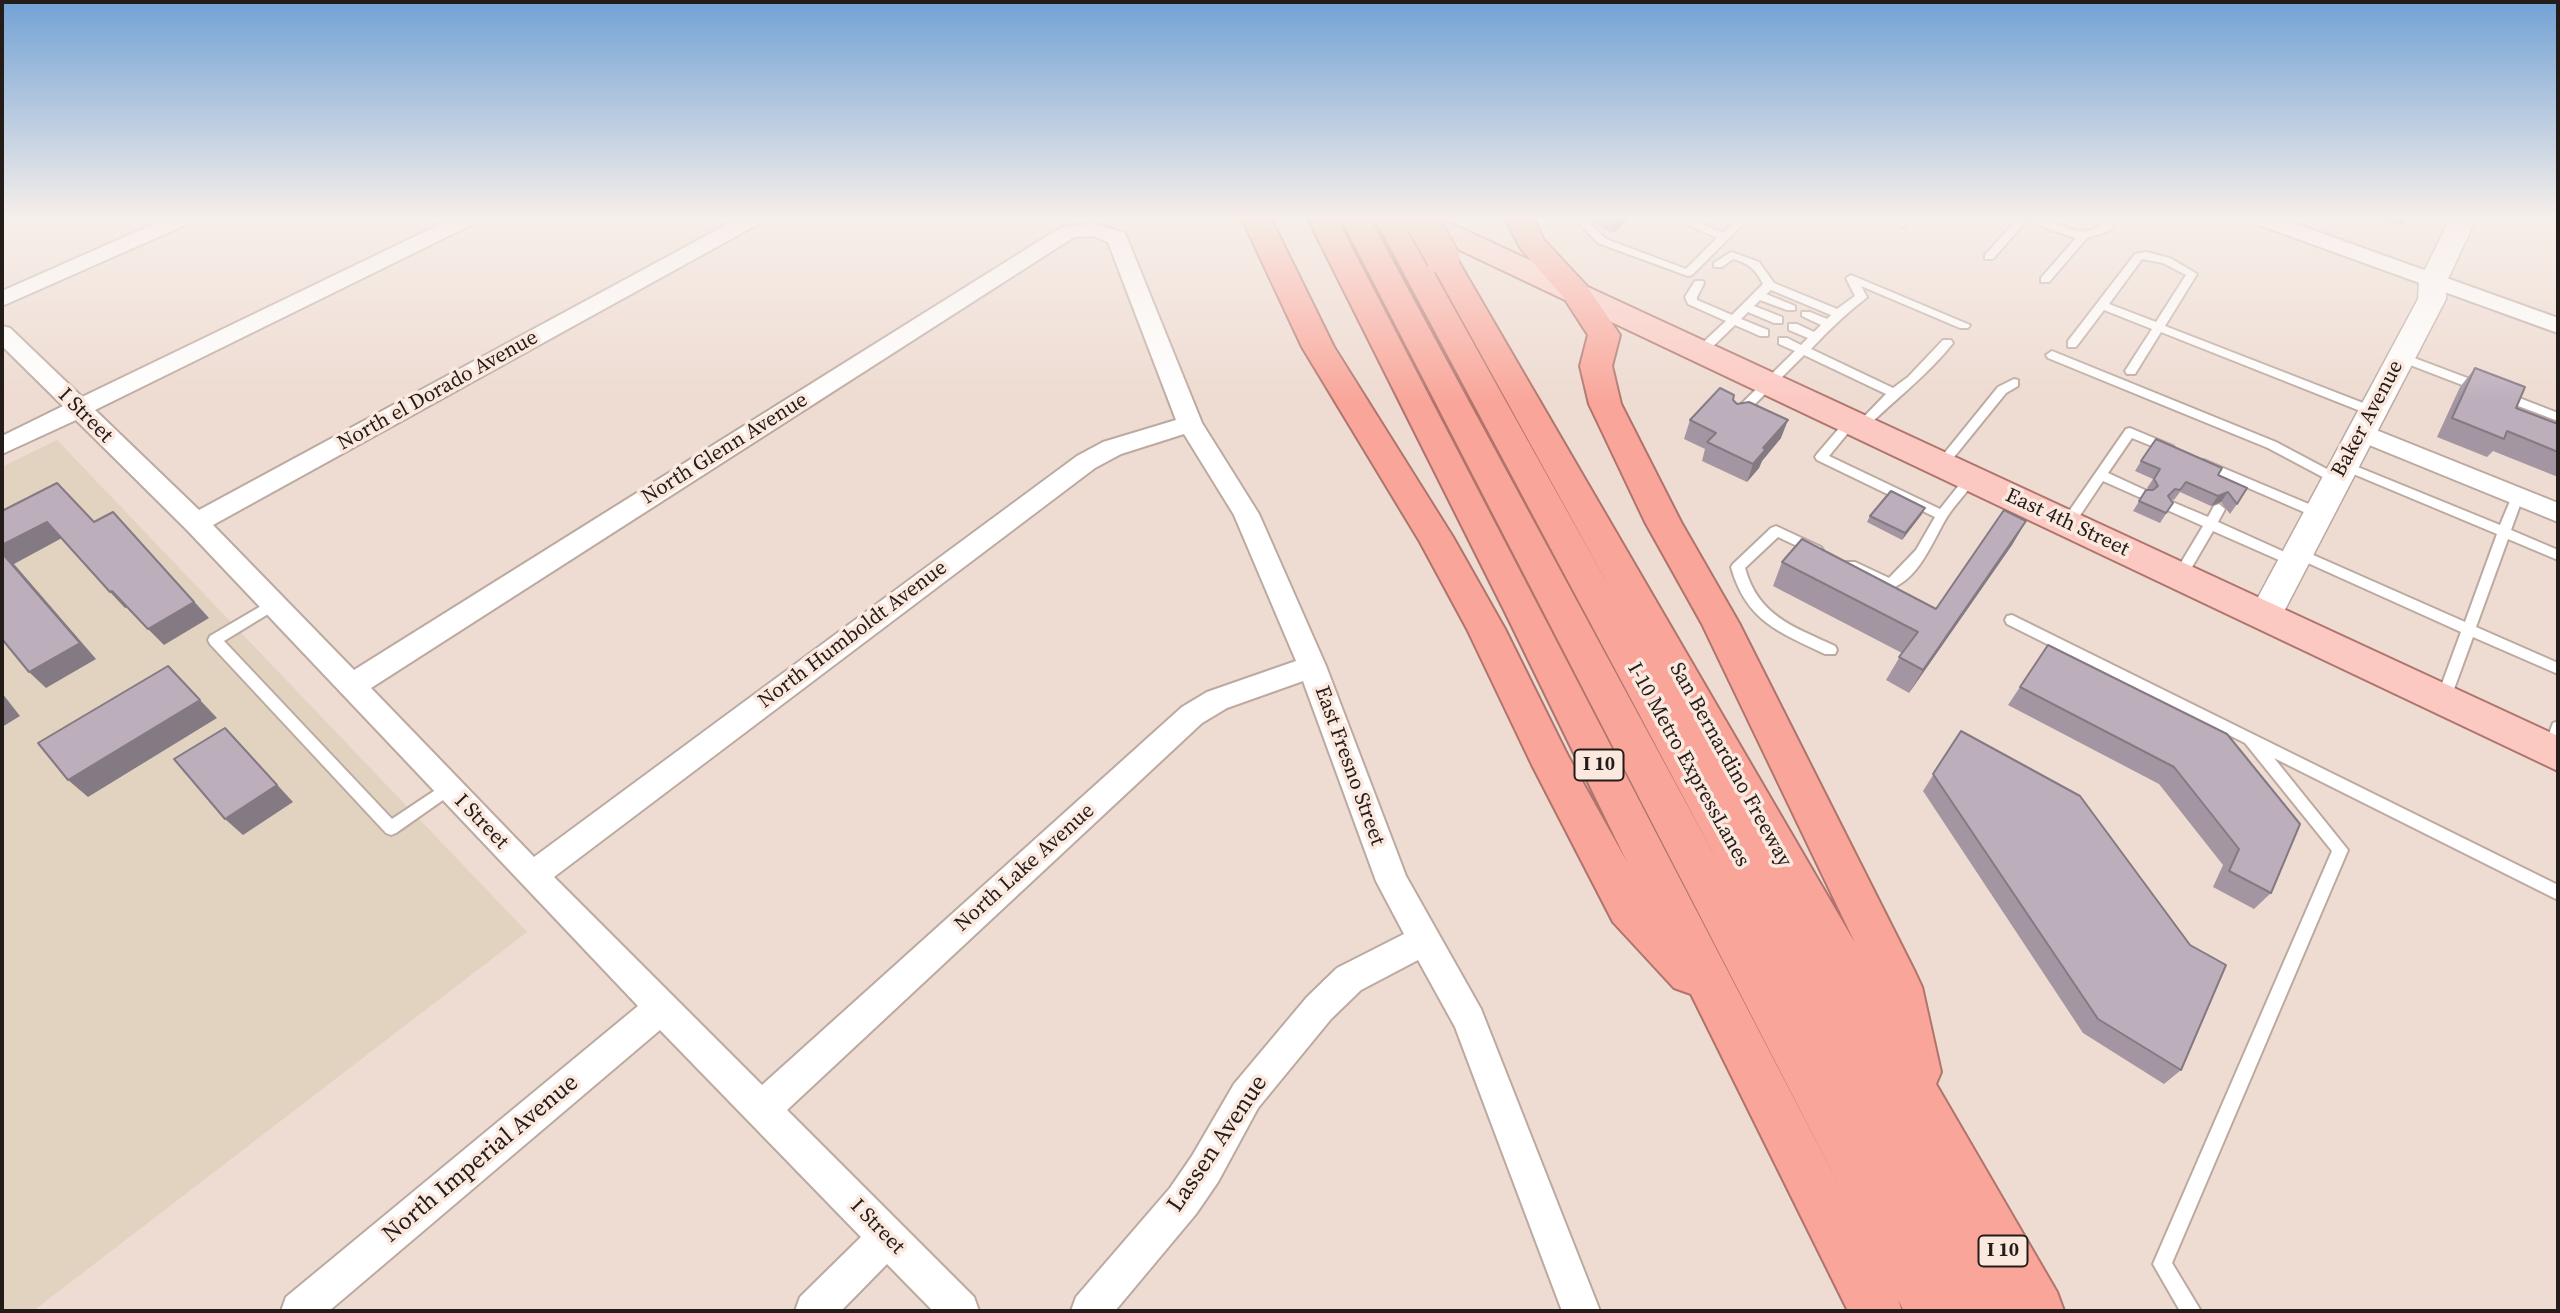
<!DOCTYPE html>
<style>
body{margin:0}
#map{position:relative;width:2560px;height:1313px;overflow:hidden;background:#eedbd1;font-family:"Source Serif 4",serif}
canvas{display:block}
.frame{position:absolute;inset:0;border:4px solid #231c19;pointer-events:none}
</style>
<div id="map">
<canvas width="2560" height="1313"></canvas>
<div class="frame"></div>
</div>
<script>
const ctx = document.querySelector('canvas').getContext('2d');
ctx.lineJoin = 'round';
function fillPath(path, color) {
  ctx.fillStyle = color;
  ctx.fill(path, 'evenodd');
}
function stroke(path, color, width, dash) {
  ctx.strokeStyle = color;
  ctx.lineWidth = width;
  ctx.lineCap = dash ? 'butt' : 'round';
  ctx.setLineDash(dash || []);
  ctx.stroke(path);
}
function label(font, color, halo, rows, align = 'center') {
  ctx.font = font + ' "Source Serif 4",serif';
  ctx.lineWidth = 7;
  ctx.setLineDash([]);
  ctx.textBaseline = 'middle';
  ctx.strokeStyle = halo;
  ctx.fillStyle = color;
  for (const [text, x, y, turn = 0] of rows) {
    ctx.save();
    ctx.translate(x, y);
    ctx.rotate((+turn || 0) * Math.PI / 180);
    ctx.textAlign = isNaN(turn) ? turn : align;
    if (halo) ctx.strokeText(text, 0, 0);
    ctx.fillText(text, 0, 0);
    ctx.restore();
  }
}
fillPath(new Path2D(`
 M57 440 527 932 33 1311H2V467Z`), '#e2d3c0');
const service = new Path2D(`
 M1575 219H1586L1606 239 1686 269 1717 238 1676 219H1691L1723 233 1737 219H1748L1692 275 1688 276 1598 243Z
 M1901 219H1912L1903 227 1898 224Z
 M2017 219C2026 219 2037 218 2045 220 2071 228 2085 242 2108 219H2119L2109 231 2087 238 2049 282H2041V278L2076 238 2051 230 2028 219 1993 259H1985V255Z
 M1731 252 1759 262 1774 283 1837 309 1855 296 1846 278 1851 275 1970 325 1968 328H1960L1861 286 1867 297 1865 299C1843 316 1828 331 1811 349L1893 388 1908 377 1943 340H1951L1953 343C1928 375 1894 400 1865 429H1857L1855 426 1886 394 1804 355 1741 418H1733L1731 415 1733 412 1795 351 1779 344V338H1787L1801 345 1808 338 1789 330V324H1797L1814 332 1821 325 1802 316V312H1810L1827 319 1831 315 1771 290 1766 294 1795 306V310H1787L1760 300 1754 306 1782 317V323H1774L1748 312 1741 319 1768 330V336H1760L1735 325 1705 354H1697V348L1726 321 1688 304 1685 297 1695 281H1703L1704 283 1697 297V300L1732 315 1763 284C1756 270 1749 263 1733 259L1722 267H1714V263Z
 M2146 252 2170 258 2197 274 2165 326 2376 408 2378 411 2376 414H2368L2161 332 2135 374H2127L2125 371 2152 329 2104 310 2076 347H2068V341L2135 254ZM2142 259 2163 263 2186 275 2156 322 2109 304Z
 M2052 351 2276 442 2340 476 2342 479 2340 482H2332L2268 448 2048 358 2046 355Z
 M2401 353 2486 385 2488 388 2486 391H2478L2397 360 2395 357Z
 M2014 379 2018 380V386L2006 393 1946 467H1938L1936 464 1938 461 1998 387Z
 M2504 392 2558 413V421L2500 399 2498 396Z
 M1851 418 1857 422 1829 456 1940 509 1967 475 1971 474 1977 478C1968 492 1956 503 1947 517 1932 542 1920 578 1890 589L1845 568 1843 565 1845 562H1855L1889 578 1916 550 1935 517 1817 460 1815 457 1817 454 1847 419Z
 M2130 428 2173 446 2175 449 2169 453 2132 438 2108 473 2147 491 2149 494 2147 497H2139L2103 481 2073 526H2063L2062 523 2063 520 2126 429Z
 M2204 460 2323 510 2324 513 2318 518 2313 516 2200 467 2198 464Z
 M2343 461 2500 525 2513 494H2521L2523 497 2511 530 2558 550V560L2508 539 2476 627 2558 663V674L2473 637 2450 700 2448 704H2438L2436 700 2461 632 2299 559 2298 564H2288L2213 531 2185 579H2175L2173 576 2203 526 2165 509 2164 506 2170 501 2208 517 2214 506 2219 504 2225 509 2218 522 2291 555 2292 550H2302L2465 622 2497 534 2339 468 2337 465Z
 M1776 526 1821 547 1823 550 1816 555 1778 537 1745 568C1758 616 1794 627 1835 646L1837 650 1835 654H1825C1779 632 1746 621 1731 567L1733 564 1771 528Z
 M273 599 280 604 278 608 224 641 392 819 443 785 448 783 453 785 456 789 453 793 396 833 391 835 386 833 210 644 208 640 210 636Z
 M2012 615 2558 885V900L2274 758 2348 850 2172 1263 2201 1311H2180L2153 1264 2332 851 2245 743 2007 624 2005 620 2007 616Z
 M2558 721V747L2555 754 2550 756 2545 754 2543 750 2553 723Z`);
const minor = new Path2D(`
 M165 219H193L190 223 2 306V291Z
 M451 219H478L475 223 95 410 199 510 737 219H763L760 223 213 525 354 670 1060 228 1093 223 1125 233 1202 423 1259 514 1326 666 1406 876 1481 1009 1600 1311H1562L1455 1027 1418 960 1361 990 1331 1019 1258 1108 1218 1182 1196 1214 1115 1311H1071L1076 1297 1170 1188 1192 1156 1234 1084 1307 997 1337 968 1404 934 1376 881 1303 681 1227 708 1202 723 787 1110 974 1297 979 1311H933L887 1264 841 1311H795L800 1297 861 1237 660 1030 329 1311H281L286 1297 638 1006 187 530 76 420 2 454V436L63 406 2 346V326L10 328 82 397ZM1093 236 1108 242 1176 420 1103 442 1077 456 534 857 371 688 1074 237ZM1184 434 1234 515 1296 661 1207 692 1182 707 762 1085 554 877 1095 468 1121 454Z
 M2251 219H2282L2558 318V333L2254 223Z
 M2361 424 2558 503V522L2352 438 2349 432 2352 426Z`);
const tertiary = new Path2D(`
 M2450 219H2476L2447 281 2446 299 2277 625 2265 629 2253 625 2248 616 2418 299 2419 281Z`);
const primary = new Path2D(`
 M1403 219H1441L2558 736V771L1407 225Z`);
const motorway = new Path2D(`
 M1242 219H1271L1334 347 1453 537 1505 629 1567 754 1627 862 1506 614 1308 219H1337L1843 1193 1341 219H1370L1718 862 1375 219H1404L1611 590 1428 258 1433 252 1443 249 1453 252 1855 943 1702 624 1645 522 1589 404 1580 366 1588 335 1564 298 1521 249 1505 219H1534L1544 240 1586 285 1620 335 1612 366 1621 404 1681 522 1739 623 1915 972 1922 987 1941 1072 1936 1084 2057 1292 2064 1311H1904L1898 1300 1902 1311H1848L1691 994 1674 988 1613 922 1532 765 1467 629 1420 542 1302 347Z`);
stroke(service, '#bcaaa1', 4);
stroke(minor, '#bcaaa1', 4);
stroke(tertiary, '#bcaaa1', 3);
stroke(primary, '#af756c', 4);
stroke(motorway, '#af756c', 4);
fillPath(service, '#fff');
fillPath(minor, '#fff');
fillPath(tertiary, '#fff');
fillPath(primary, '#fcc9c2');
fillPath(motorway, '#faa599');
const motorwayBridge = new Path2D(`
 M1421 219 1443 258`);
stroke(motorwayBridge, '#af756c', 36, []);
stroke(motorwayBridge, '#faa599', 33);
fillPath(new Path2D(`
 M1590 219H1629L1613 233 1596 225Z
 M2382 219H2406L2401 226Z
 M2475 368 2516 408 2558 424V477L2493 451 2487 457 2437 437 2460 387Z
 M1733 400 1781 438 1762 461 1759 468 1747 482 1702 461 1705 449 1684 439 1690 420Z
 M2141 461 2218 475 2237 504 2230 514 2221 502 2211 506 2180 492 2174 500 2170 499 2173 503 2160 523 2133 511 2146 490H2148L2147 488 2153 479 2135 471Z
 M1922 514 1902 540 1867 522 1870 516Z
 M2026 521 2012 545 1909 693 1886 680 1902 653 1773 586 1782 562 1936 609Z
 M2048 645 2227 734 2271 893 2254 909 2213 887 2223 865 2159 784 2008 705Z
 M1961 731 2181 1070 2164 1084 2083 1033 1923 791Z`), '#a396a2');
fillPath(new Path2D(`
 M1617 219H1629L1613 233 1615 221Z
 M1788 420 1781 438 1762 461 1759 468 1747 482 1753 464 1763 448Z
 M2228 492 2221 502 2211 506 2218 496Z
 M1925 508 1922 514 1902 540 1905 533Z
 M113 512 209 618 164 645 148 629Z
 M2026 521 2012 545 1909 693 1923 670Z
 M47 522 62 538 14 564 96 659 46 688 29 672 2 553V545Z
 M112 591 128 607 125 608 110 592Z
 M168 666 217 718 88 797 68 780Z
 M2 693 20 716 2 727Z
 M225 728 293 802 243 835 225 819Z`), '#847a84');
const building = new Path2D(`
 M2475 368 2525 387 2516 408 2558 424V452L2507 431 2504 439 2452 418Z
 M1720 388 1734 395 1733 400 1737 404 1749 402 1788 420 1763 448 1766 449 1753 464 1707 442 1716 433 1690 420Z
 M2156 439 2222 468 2218 475 2247 488 2237 504 2228 492 2218 496 2186 482 2180 490 2175 489 2168 496 2173 503 2166 513 2139 501 2146 490H2153L2158 486 2154 479 2160 469 2141 461Z
 M57 483 94 522 113 512 194 602 148 629 112 591 110 592 47 522 2 545V511Z
 M1891 491 1925 508 1905 533 1870 516Z
 M2004 510 2026 521 1923 670 1899 657 1918 632 1782 562 1802 539 1936 609Z
 M2 553 80 643 29 672 2 639Z
 M2048 645 2227 734 2300 824 2271 893 2229 871 2239 849 2174 767 2020 687Z
 M168 666 200 700 68 780 38 743Z
 M225 728 277 785 225 819 174 759Z
 M1961 731 2080 796 2190 945 2226 965 2181 1070 2098 1019 1933 774Z`);
fillPath(building, '#bdaebc');
stroke(building, '#847a84', 2);
const sky = ctx.createLinearGradient(0, 0, 0, 403);
sky.addColorStop(0, '#72a2d5');
sky.addColorStop(0.54, '#f7efea');
sky.addColorStop(1, '#f7efea00');
ctx.fillStyle = sky;
ctx.fillRect(0, 0, 2560, 403);
for (const [x, y, w] of [
 [1599,765,49],
 [2003,1251,49]
]) {
  const box = new Path2D();
  box.roundRect(x - w / 2, y - 15.5, w, 31, 5);
  ctx.fillStyle = '#fbe8de';
  ctx.fill(box);
  stroke(box, '#231c19', 2);
}
label('bold 19px', '#231c19', null, [
 ["I 10",1599,765],
 ["I 10",2003,1251]
]);
label('21px', '#231c19', '#fbe8de', [
 ["North el Dorado Avenue",438,391,-29],
 ["I Street",85,416,45],
 ["Baker Avenue",2368,419,-62],
 ["North Glenn Avenue",725,449,-32],
 ["East 4th Street",2067,523,25],
 ["North Humboldt Avenue",853,635,-37],
 ["I-10 Metro ExpressLanes",1688,765,61],
 ["San Bernardino Freeway",1730,765,61],
 ["East Fresno Street",1349,766,70],
 ["I Street",481,822,46],
 ["North Lake Avenue",1025,868,-42],
 ["I Street",877,1227,46]
]);
label('24px', '#231c19', '#fbe8de', [
 ["Lassen Avenue",1218,1144,-56],
 ["North Imperial Avenue",481,1159,-40]
]);
</script>
